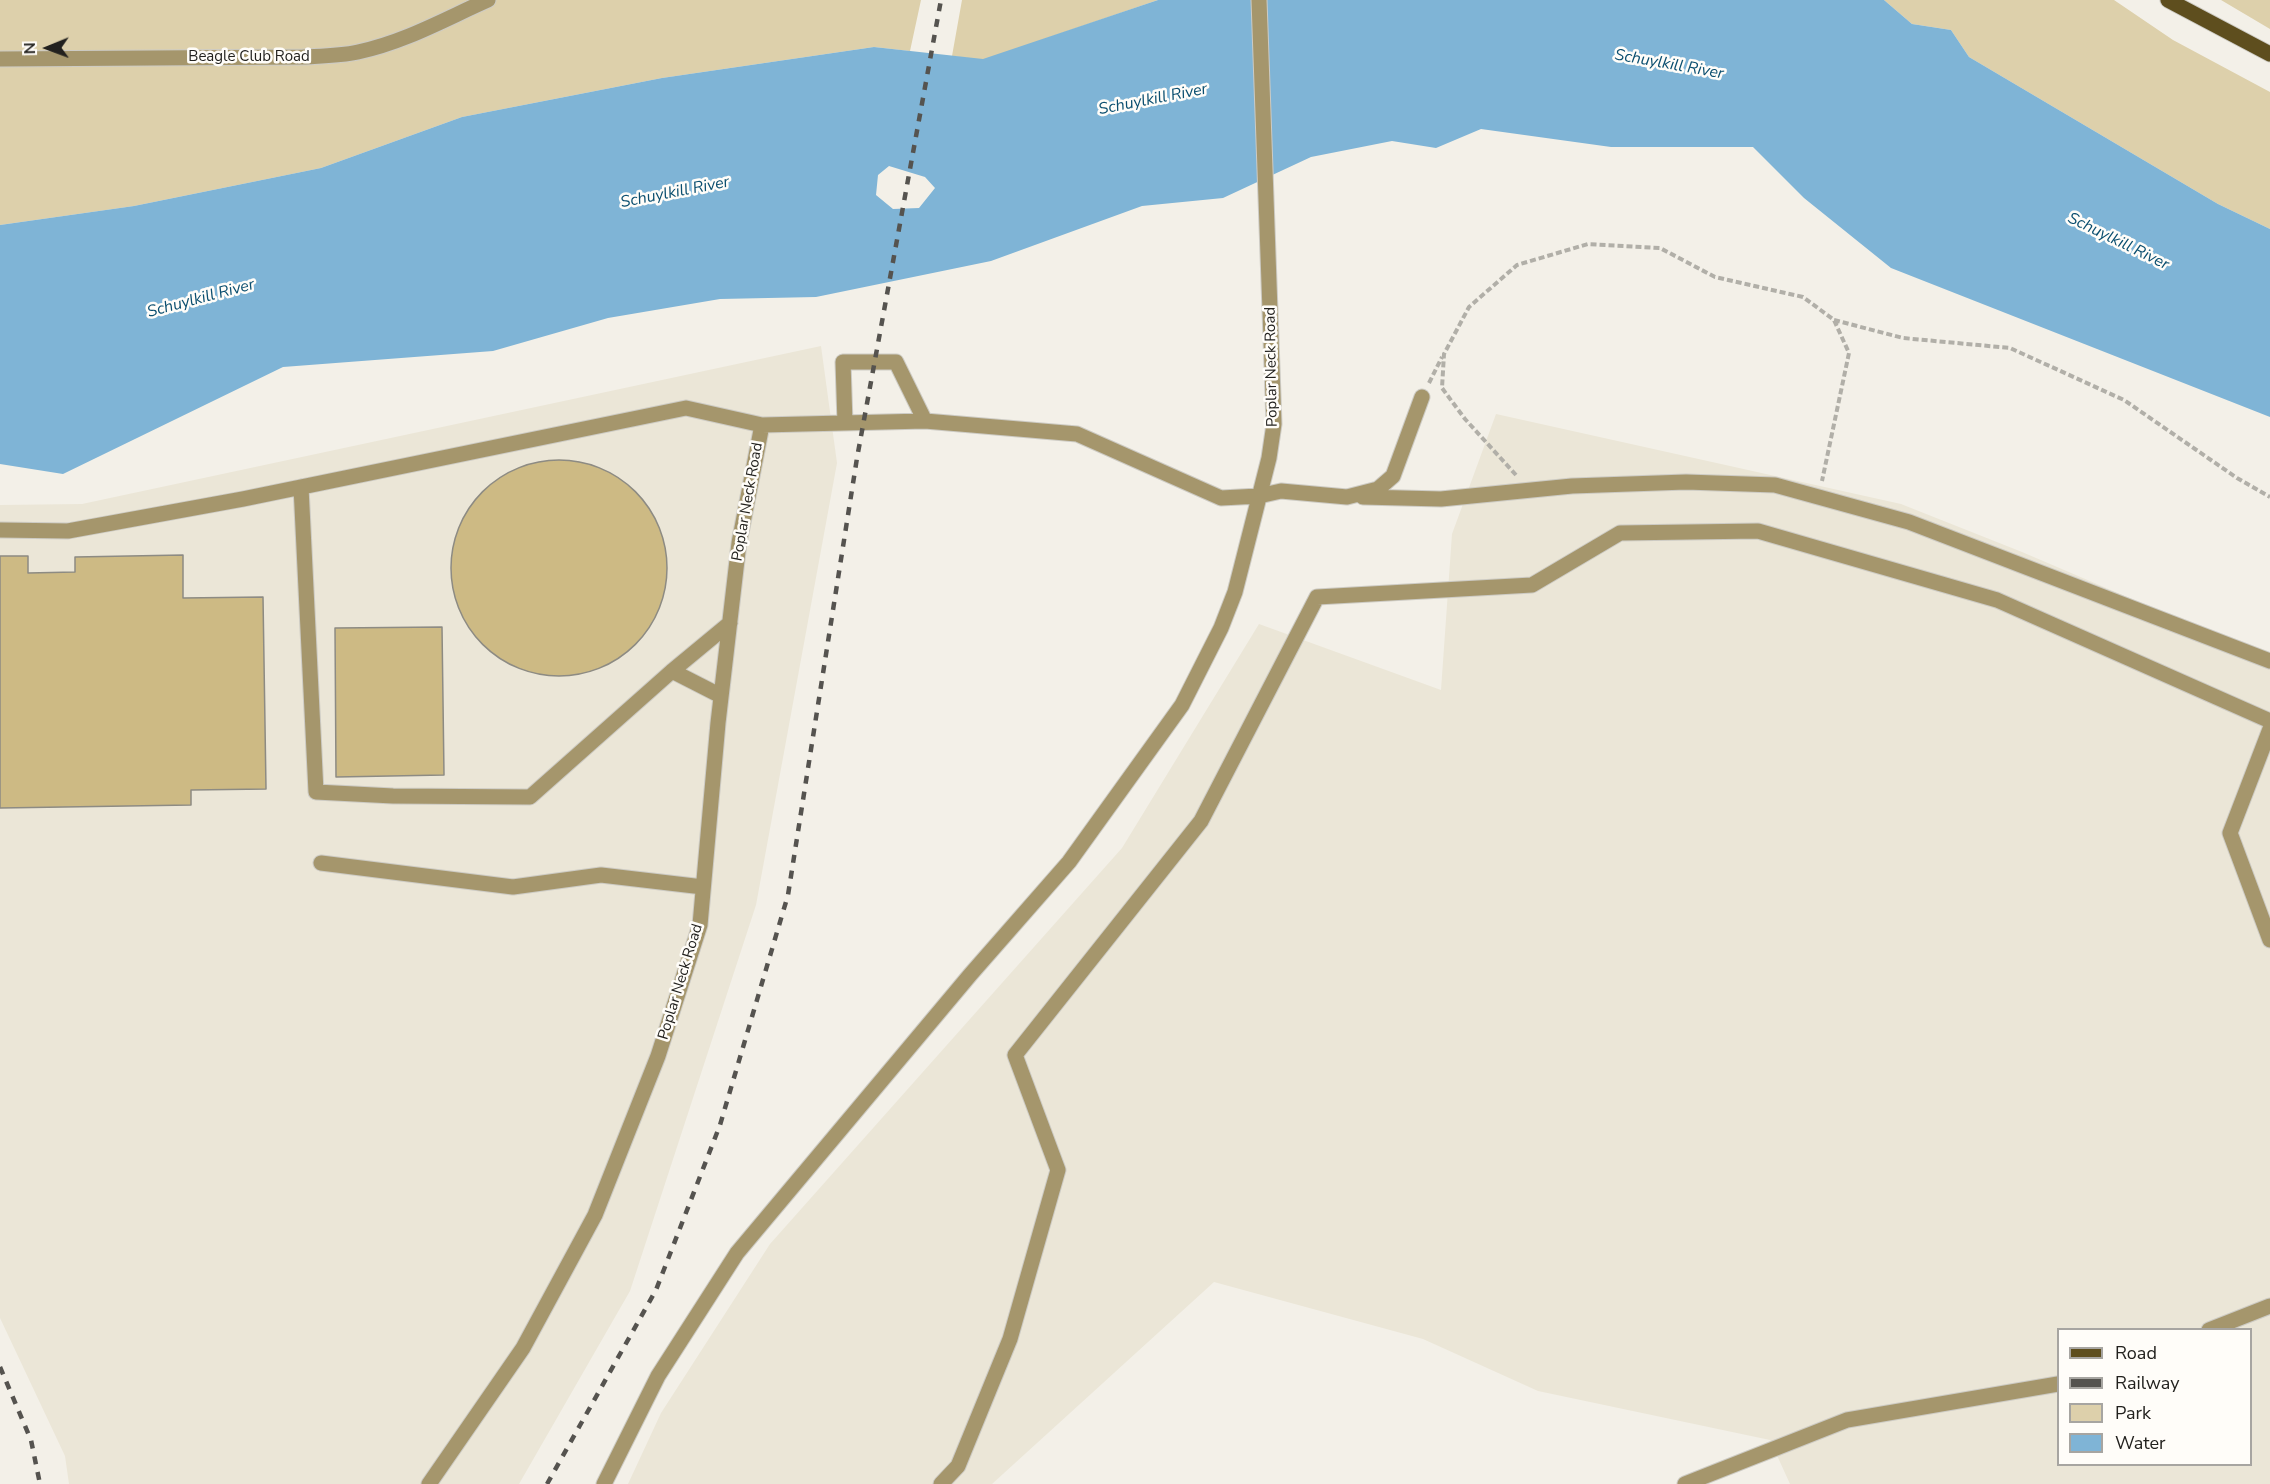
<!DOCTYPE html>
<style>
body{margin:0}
#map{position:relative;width:2270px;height:1484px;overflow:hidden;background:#f3f0e8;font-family:"Nunito Sans",sans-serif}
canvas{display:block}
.legend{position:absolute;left:2057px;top:1328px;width:195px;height:138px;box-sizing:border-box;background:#fffdf9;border:2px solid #a7a5a1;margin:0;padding:8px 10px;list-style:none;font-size:18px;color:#22211e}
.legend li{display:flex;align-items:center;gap:12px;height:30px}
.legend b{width:30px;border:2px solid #a7a5a1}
.north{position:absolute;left:18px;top:18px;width:60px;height:60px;-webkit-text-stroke:4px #fffdf9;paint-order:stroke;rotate:269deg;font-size:16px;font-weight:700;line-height:24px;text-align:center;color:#22211e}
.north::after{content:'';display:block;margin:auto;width:21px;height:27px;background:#22211e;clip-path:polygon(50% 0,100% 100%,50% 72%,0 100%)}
</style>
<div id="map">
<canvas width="2270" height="1484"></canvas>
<ul class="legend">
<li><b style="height:8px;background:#5e4e1e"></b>Road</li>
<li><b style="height:8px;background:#55534f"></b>Railway</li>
<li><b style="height:16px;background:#ddd0ab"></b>Park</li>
<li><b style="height:16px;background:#7fb4d6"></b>Water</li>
</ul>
<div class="north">N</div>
</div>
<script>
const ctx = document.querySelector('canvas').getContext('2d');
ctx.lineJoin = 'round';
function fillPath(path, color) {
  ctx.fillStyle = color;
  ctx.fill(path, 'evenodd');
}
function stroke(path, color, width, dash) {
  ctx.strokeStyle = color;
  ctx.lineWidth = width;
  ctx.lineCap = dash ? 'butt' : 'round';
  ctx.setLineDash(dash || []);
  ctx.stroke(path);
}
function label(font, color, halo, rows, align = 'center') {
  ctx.font = font + ' "Nunito Sans",sans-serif';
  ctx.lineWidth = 5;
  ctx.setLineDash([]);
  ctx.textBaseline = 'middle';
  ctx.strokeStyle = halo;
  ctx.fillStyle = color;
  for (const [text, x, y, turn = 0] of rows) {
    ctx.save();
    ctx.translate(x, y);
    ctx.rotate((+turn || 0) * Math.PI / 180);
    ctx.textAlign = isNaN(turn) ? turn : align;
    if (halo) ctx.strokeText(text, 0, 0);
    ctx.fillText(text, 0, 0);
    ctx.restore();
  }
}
fillPath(new Path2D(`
 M821 346 837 463 756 905 630 1291 519 1484H69L65 1456 0 1318V505L82 504Z
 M1496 414 1901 504 2022 552 2270 658V1484H1790L1770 1440 1538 1391 1423 1339 1214 1282 992 1484H628L661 1413 770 1244 1122 848 1259 624 1441 690 1452 534ZM2058 1330H2250V1464H2058Z`), '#ebe6d7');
fillPath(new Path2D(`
 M0 0H921L910 51 874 47 662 78 462 117 321 168 134 206 0 225Z
 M962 0H1158L983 60 952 56Z
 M1884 0H2114L2173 40 2270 92V229L2218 204 1969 57 1951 30 1912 24Z
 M2221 0H2270V29Z`), '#ddd0ab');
fillPath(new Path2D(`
 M1158 0H1884L1912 24 1951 30 1969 57 2218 204 2270 229V417L1891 268 1804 198 1753 147H1611L1481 129 1436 148 1392 141 1311 157 1223 198 1142 206 991 261 816 297 720 299 608 318 493 351 283 367 63 474 0 464V225L134 206 321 168 462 117 662 78 874 47 983 59ZM889 166 925 177 935 188 919 208 893 209 876 195 878 175Z`), '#7fb4d6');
const building = new Path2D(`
 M451 568a108 108 0 1 1 216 0a108 108 0 1 1-216 0Z
 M183 555V598L263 597 266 789 191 790V805L0 808V556H28V573L75 572V557Z
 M442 627 444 775 336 777 335 628Z`);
fillPath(building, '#cdba84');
stroke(building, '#8d8b83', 1.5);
const minor = new Path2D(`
 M0 59 303 57C321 56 340 56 358 52 405 42 445 19 488 0
 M845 423 843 362H896L925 421
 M301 487 316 792 393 796 530 797 672 671 730 623
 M1363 497 1441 499 1572 486 1686 482 1775 485 1909 522 2270 661
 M0 530 68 531 243 499 686 408 762 425
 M672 671 721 696
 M2270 729 2230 833 2270 940
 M321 863 513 887 601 875 703 887
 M2209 1330 2270 1306
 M429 1484 523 1348 595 1215 658 1056 700 925 718 723 739 543 762 425 925 421 1077 434 1221 498 1259 496 1281 491 1347 497 1378 489 1393 476 1422 397
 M604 1484 658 1376 737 1253 970 975 1069 862 1182 705 1221 628 1235 592 1269 458 1274 424 1259 0
 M941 1484 958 1466 1010 1339 1058 1170 1015 1055 1201 821 1317 597 1532 585 1620 533 1758 531 1997 600 2270 721
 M1685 1484 1847 1420 2058 1384`);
const major = new Path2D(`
 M2168 0 2270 54`);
stroke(minor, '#cdcbc4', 17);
stroke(major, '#cdcbc4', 17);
stroke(new Path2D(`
 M1834 320 1903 338 2010 348 2124 400 2237 478 2270 497
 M1429 383 1442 357
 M1516 475 1465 419 1442 388 1444 354 1469 307 1517 265 1588 244 1660 248 1715 277 1803 297 1834 320 1849 353 1822 481`), '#b1afa8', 4, [6, 3]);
stroke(minor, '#a5966c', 15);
stroke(major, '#5e4e1e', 15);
stroke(new Path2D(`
 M0 1367 31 1440 40 1484
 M547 1484 656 1290 720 1125 788 895 857 458 941 0`), '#55534f', 4.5, [8, 8]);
label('15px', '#22211e', '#fffdf9', [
 ["Beagle Club Road",249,57],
 ["Poplar Neck Road",1272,367,-91],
 ["Poplar Neck Road",748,502,-80],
 ["Poplar Neck Road",681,982,-73]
]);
label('italic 16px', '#0a4e6f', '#fffdf9', [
 ["Schuylkill River",1669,65,10],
 ["Schuylkill River",1153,100,-11],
 ["Schuylkill River",675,193,-11],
 ["Schuylkill River",2118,242,26],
 ["Schuylkill River",201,299,-15]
]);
</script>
